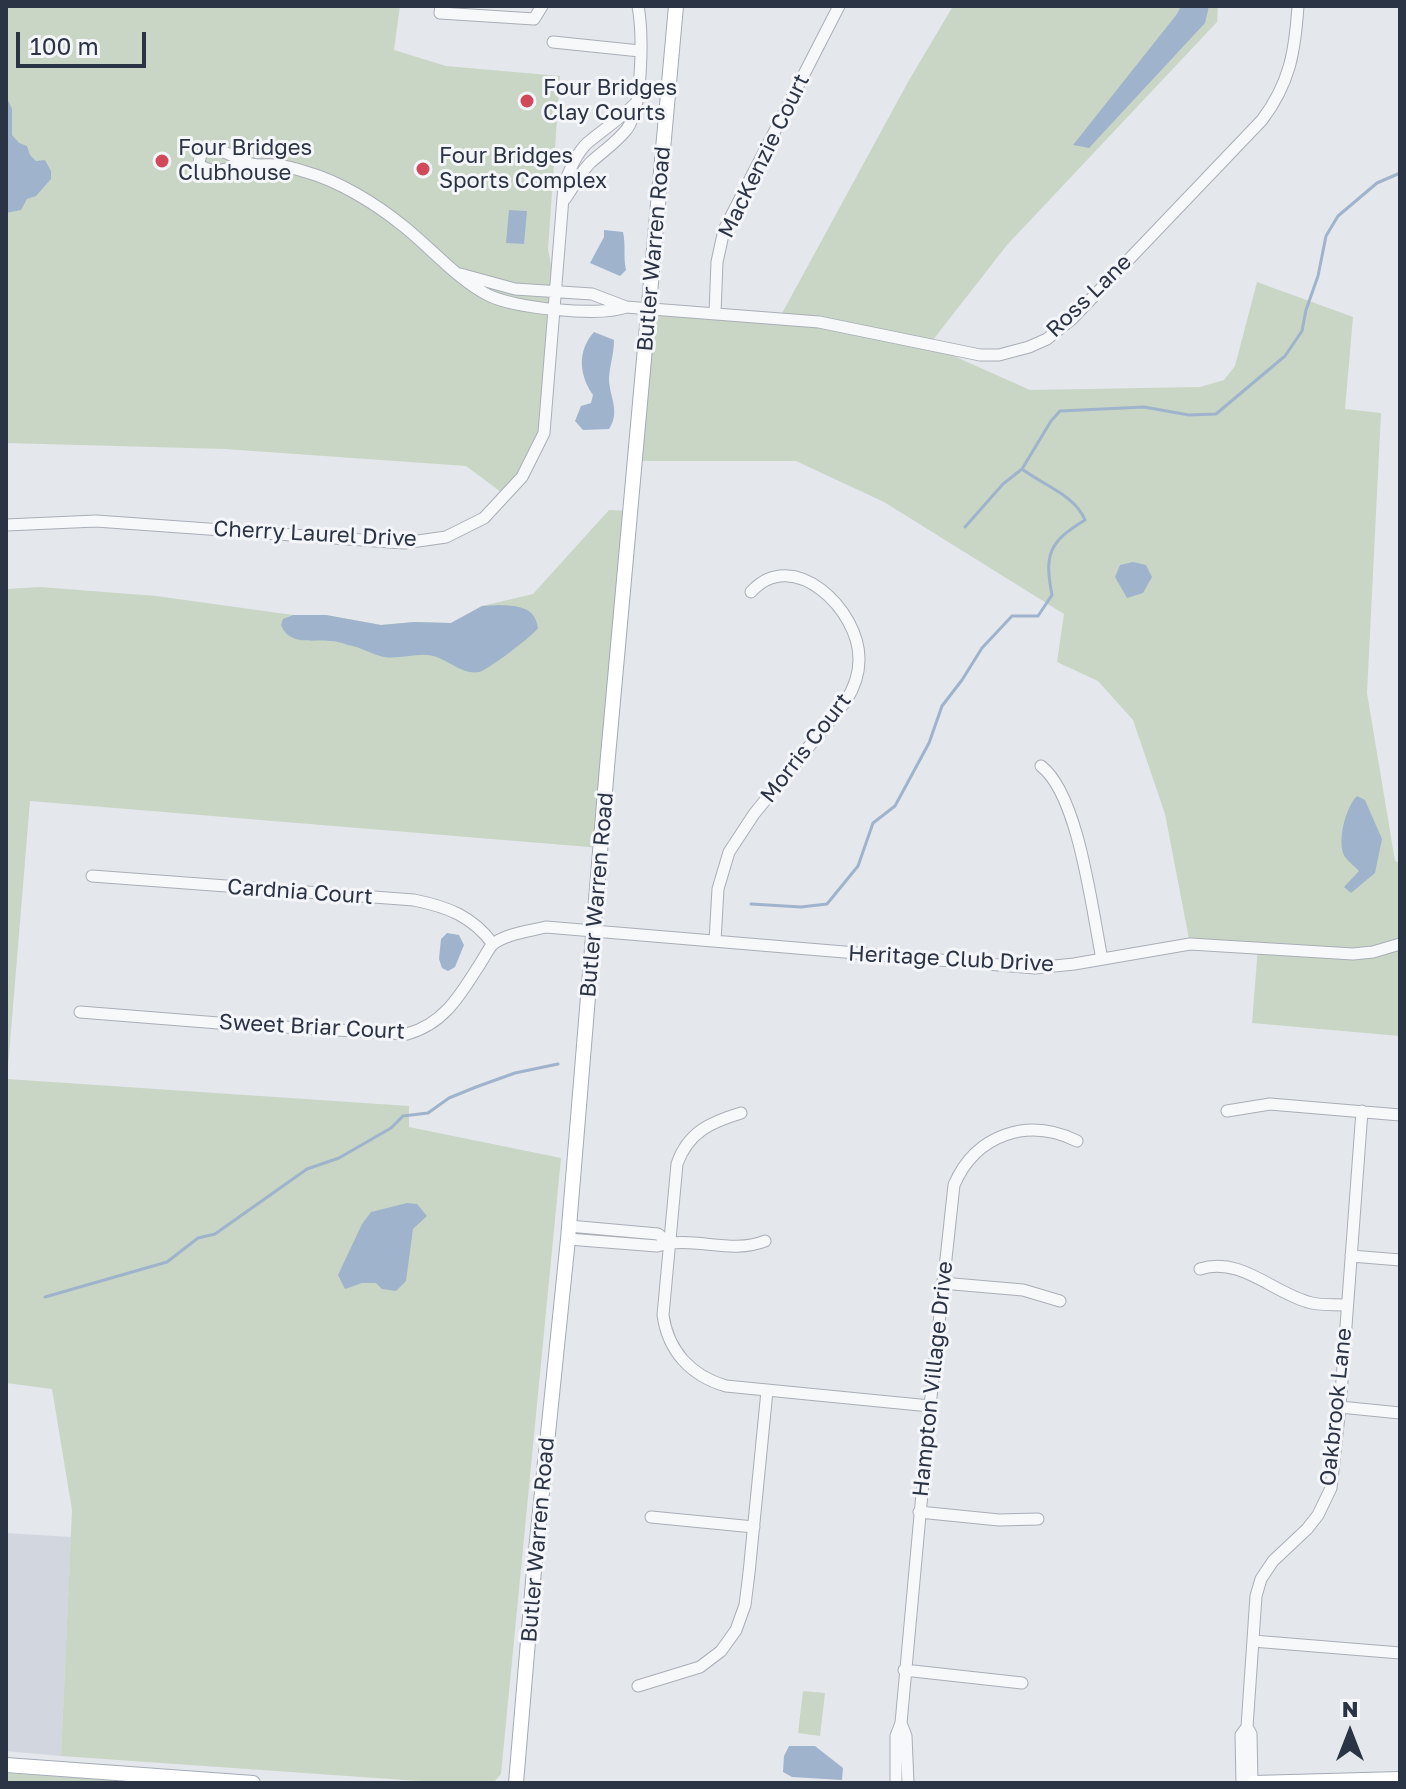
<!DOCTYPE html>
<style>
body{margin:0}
#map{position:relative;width:1406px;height:1789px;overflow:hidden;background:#e4e7ec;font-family:"Golos Text",sans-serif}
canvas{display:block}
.frame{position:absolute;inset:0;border:8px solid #2b3445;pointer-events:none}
.north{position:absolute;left:1310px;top:1693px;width:80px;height:80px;-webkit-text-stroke:6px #f4f6f9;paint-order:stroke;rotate:0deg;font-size:22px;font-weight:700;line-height:32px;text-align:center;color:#2b3445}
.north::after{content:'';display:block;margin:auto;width:28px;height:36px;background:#2b3445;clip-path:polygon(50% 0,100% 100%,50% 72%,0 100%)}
.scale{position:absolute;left:16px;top:32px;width:130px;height:36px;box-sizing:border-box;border:4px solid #2b3445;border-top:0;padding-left:10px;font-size:24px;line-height:28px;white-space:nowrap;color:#2b3445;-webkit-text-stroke:6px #f4f6f9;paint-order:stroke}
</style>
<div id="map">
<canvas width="1406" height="1789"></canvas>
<div class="frame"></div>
<div class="north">N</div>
<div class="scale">100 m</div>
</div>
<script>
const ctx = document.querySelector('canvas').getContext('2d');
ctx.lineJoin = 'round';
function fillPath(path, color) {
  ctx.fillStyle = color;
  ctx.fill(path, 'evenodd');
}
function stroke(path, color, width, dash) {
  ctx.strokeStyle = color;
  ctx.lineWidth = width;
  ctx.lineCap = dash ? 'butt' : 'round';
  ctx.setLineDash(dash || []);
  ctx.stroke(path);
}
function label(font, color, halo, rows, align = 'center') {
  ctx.font = font + ' "Golos Text",sans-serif';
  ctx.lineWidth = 6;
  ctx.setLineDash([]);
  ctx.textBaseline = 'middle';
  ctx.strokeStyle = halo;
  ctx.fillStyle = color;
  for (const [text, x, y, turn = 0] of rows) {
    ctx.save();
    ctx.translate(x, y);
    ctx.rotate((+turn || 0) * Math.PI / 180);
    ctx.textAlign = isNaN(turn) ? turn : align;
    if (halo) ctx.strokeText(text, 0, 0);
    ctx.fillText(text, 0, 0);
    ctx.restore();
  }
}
fillPath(new Path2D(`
 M6 1533 71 1537 61 1756 6 1751Z`), '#d2d6de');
fillPath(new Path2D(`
 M6 6H400L394 50 446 66 560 76 548 250 557 294 544 433 505 495 466 466 225 449 6 443Z
 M953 6H1218L1217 22 1007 245 929 345 1030 390 1200 387 1224 380 1235 366 1257 282 1353 317 1345 409 1381 413 1367 693 1395 861 1400 863V1036L1252 1023 1258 947 1190 944 1165 814 1133 720 1098 681 1057 662 1064 614 884 502 796 461H635L648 308 780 317 908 82Z
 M609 510 631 511 601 848 30 801 7 1079 409 1106V1127L561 1158 501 1774 495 1781 448 1783 61 1756 72 1510 52 1389 6 1383V589L40 587 156 596 293 615H326L381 625 414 622 451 623 482 606 533 594Z
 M803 1691 825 1693 820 1736 798 1733Z
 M6 1773 156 1783H6Z`), '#c9d6c5');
fillPath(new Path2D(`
 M1181 6H1209L1205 23 1089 148 1073 145 1177 14Z
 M6 96 12 109V135L19 143 27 146 30 155 36 161 45 160 51 171V179L36 196 27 199 21 210 6 213Z
 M509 210 527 211 524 244 506 243Z
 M604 230 623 232C626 245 623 256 626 270L620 276 590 263 604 237Z
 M594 332 614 340C614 354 610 364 609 378 609 397 621 411 609 429L583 430 575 421 581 406 591 403 593 395C579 375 577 351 594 332Z
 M1133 562 1146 565 1152 577 1143 593 1127 598 1115 577 1120 565Z
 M499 605C517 606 535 606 538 628 535 634 487 671 479 672 464 675 452 663 439 658 422 650 402 660 384 657 371 654 361 647 348 645 342 643 336 641 330 641 312 639 289 646 281 625L283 619 293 615H326L381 625 414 622 451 623 482 606Z
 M1357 796 1365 800 1382 839 1375 873 1351 893 1344 887 1359 871C1355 867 1349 862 1345 857 1336 843 1346 806 1357 796Z
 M447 933 459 935 464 945 455 967 448 971 442 968 439 959 441 939Z
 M407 1203 417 1204 427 1216 413 1229 406 1281 396 1291 382 1289 376 1283H362L345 1289 338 1275 362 1224 371 1212Z
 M789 1746H815L843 1768 842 1780 792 1777 783 1772 784 1756Z`), '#9fb4cc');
stroke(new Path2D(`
 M965 527 1003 484 1022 469 1051 421 1060 411 1144 407 1189 415 1216 414 1285 356 1302 331 1306 310 1318 276 1326 236 1338 216 1377 183 1400 173
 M751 904 801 907 827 904 858 866 873 823 895 806 929 743 942 706 962 680 982 648 1012 616H1038L1052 595C1044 554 1049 542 1085 520 1075 495 1043 485 1022 469
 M45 1297 167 1262 198 1238 215 1234 307 1169 339 1158 391 1128 403 1116 428 1113 449 1098 476 1087 515 1073 558 1064`), '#9fb4cc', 3);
const minor = new Path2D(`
 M441 6 440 13 534 19 542 6
 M553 42 640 51
 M252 164C236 166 211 177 199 164 202 131 234 160 252 164 260 166 268 164 276 165 286 166 297 169 306 172 339 181 376 204 402 225 429 246 458 280 488 295 513 308 600 317 626 307
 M565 199C573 188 580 173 590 163 602 152 617 142 627 129 643 107 643 33 638 6
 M460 274 515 289 592 294 626 307 819 322 980 355H999L1029 347 1047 339 1072 319 1262 120C1290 83 1295 51 1298 6
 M715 313 717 262 724 230 839 6
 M6 525 96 521 404 543 446 537 484 518 522 477 544 433 564 185C569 171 578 149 591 140 607 127 622 117 637 102
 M1041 766C1079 795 1092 911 1102 959
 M92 876 414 900C448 907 472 916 493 944
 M715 941 718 889 729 852 754 814 846 701C854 688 859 675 859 660 860 610 793 545 751 592
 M80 1012 231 1024 407 1034C443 1024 459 997 478 967 483 960 487 951 492 945 504 934 530 931 546 927L1035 968 1074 964 1190 944 1353 954 1373 952 1400 944
 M1227 1111 1270 1104 1400 1115
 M741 1113C711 1122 688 1132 677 1164L663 1315C668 1351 691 1376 726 1386L930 1406
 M569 1226 658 1234 669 1243
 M568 1239 657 1246C693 1235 730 1255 765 1241
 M1351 1256 1400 1260
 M1200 1269C1240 1256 1272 1292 1308 1302 1319 1306 1334 1304 1346 1305
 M942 1283 1023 1290 1060 1301
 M1340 1407 1400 1413
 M919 1512 999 1520 1038 1519
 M651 1517 754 1527
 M1253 1641 1400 1653
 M904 1670 1022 1683
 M638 1686 700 1667 721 1651 736 1630 745 1605 749 1573 767 1391
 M901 1723 906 1736 908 1783
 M1247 1727 1251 1734 1252 1783
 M896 1783V1736L901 1723 930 1406 954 1185C976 1134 1028 1117 1077 1141
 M1242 1783 1241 1735 1247 1727 1256 1596 1261 1579 1273 1561 1307 1529 1318 1515 1331 1488 1340 1407 1362 1111`);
const major = new Path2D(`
 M6 1765 253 1783
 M516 1783 534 1570 568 1239 607 767 676 6
 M1254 1783 1400 1779`);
stroke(minor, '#a9aeb7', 13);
stroke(major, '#a3abb8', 16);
stroke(minor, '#f7f8fa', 11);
stroke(major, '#fff', 14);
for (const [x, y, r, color] of [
 [527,101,8,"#d1495b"],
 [162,161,8,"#d1495b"],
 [423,169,8,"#d1495b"]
]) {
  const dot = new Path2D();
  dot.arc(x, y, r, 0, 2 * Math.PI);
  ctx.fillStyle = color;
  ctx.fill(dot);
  stroke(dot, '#f4f6f9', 3);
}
label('22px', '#2b3445', '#f4f6f9', [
 ["Four Bridges",543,88],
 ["Clay Courts",543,113],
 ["Four Bridges",178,148],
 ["Clubhouse",178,173],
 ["Four Bridges",439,156],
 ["Sports Complex",439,181]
], 'left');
label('22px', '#2b3445', '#f4f6f9', [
 ["MacKenzie Court",764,156,-64],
 ["Butler Warren Road",654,249,-85],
 ["Ross Lane",1089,296,-44],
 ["Cherry Laurel Drive",315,534,3],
 ["Morris Court",806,748,-52],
 ["Cardnia Court",300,892,4],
 ["Butler Warren Road",597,895,-85],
 ["Heritage Club Drive",951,959,3],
 ["Sweet Briar Court",312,1027,3],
 ["Hampton Village Drive",933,1379,-84],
 ["Oakbrook Lane",1336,1407,-84],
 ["Butler Warren Road",538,1540,-85]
]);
</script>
